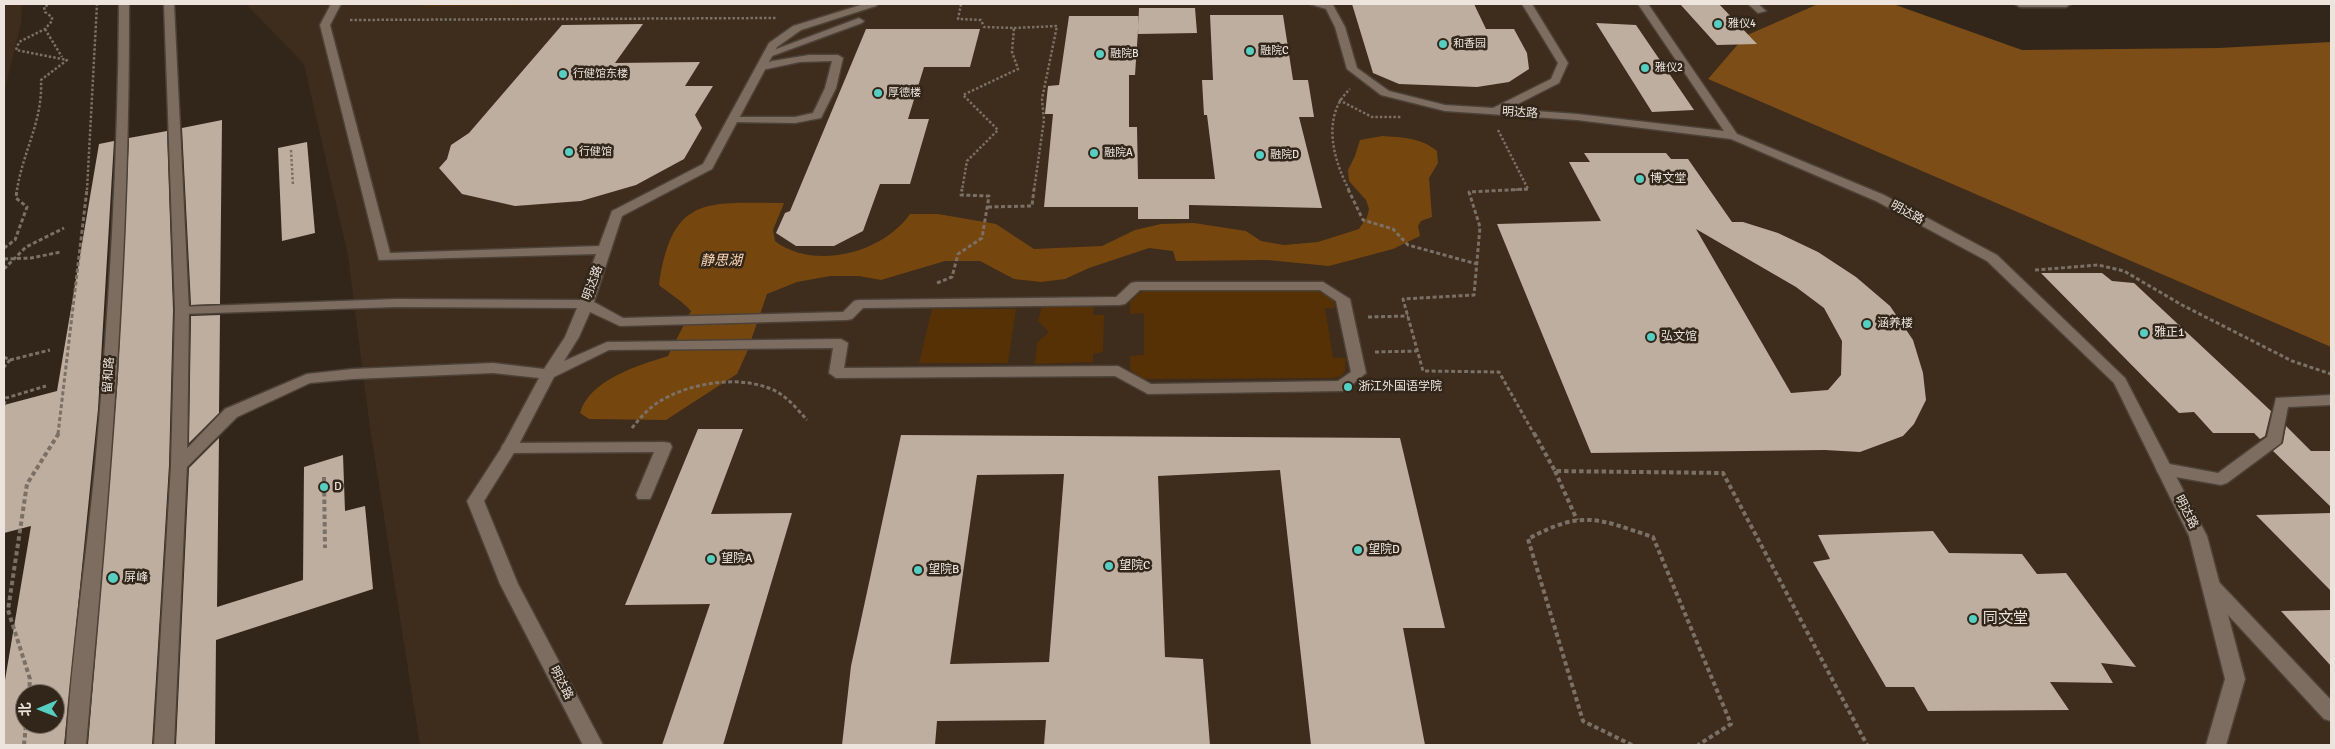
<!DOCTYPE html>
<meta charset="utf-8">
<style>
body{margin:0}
#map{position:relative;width:2335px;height:749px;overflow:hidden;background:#32261a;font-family:Signika,"Noto Sans SC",sans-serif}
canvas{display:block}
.frame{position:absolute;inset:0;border:5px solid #ece4dd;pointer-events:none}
.north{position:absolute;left:15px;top:684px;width:50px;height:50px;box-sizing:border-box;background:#32261a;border:1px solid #7c7268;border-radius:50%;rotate:269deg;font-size:14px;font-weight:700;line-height:20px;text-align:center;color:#ece4dd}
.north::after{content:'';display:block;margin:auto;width:18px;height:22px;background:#57cec2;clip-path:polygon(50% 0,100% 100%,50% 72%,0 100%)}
</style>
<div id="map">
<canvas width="2335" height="749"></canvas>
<div class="frame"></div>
<div class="north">北</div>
</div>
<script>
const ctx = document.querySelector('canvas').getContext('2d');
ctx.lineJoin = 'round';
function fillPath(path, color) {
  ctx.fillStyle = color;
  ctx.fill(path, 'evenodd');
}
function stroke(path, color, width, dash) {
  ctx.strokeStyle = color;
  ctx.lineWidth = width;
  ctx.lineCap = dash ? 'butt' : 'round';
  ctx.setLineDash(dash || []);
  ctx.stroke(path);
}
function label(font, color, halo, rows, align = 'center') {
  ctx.font = font + ' Signika,"Noto Sans SC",sans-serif';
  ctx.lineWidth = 5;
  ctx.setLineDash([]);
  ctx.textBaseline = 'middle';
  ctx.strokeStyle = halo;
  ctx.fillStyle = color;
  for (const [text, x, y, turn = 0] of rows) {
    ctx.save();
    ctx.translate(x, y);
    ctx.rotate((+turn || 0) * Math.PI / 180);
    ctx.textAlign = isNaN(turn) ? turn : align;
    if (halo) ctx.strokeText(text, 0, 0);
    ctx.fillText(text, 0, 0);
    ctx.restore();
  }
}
fillPath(new Path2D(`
 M4 4H22L21 23 4 93Z
 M246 4H1818L1745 36 1708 79 2331 347V745H420L370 428 348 256 304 64Z`), '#3e2c1c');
fillPath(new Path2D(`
 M421 4H809L423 6Z
 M1147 290 1319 291 1333 299 1335 308H1325L1333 358H1346L1345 371 1340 377 1329 378 1142 379 1130 369V356L1144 355V313L1130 314V302L1139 293Z
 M1042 306 1094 307 1093 315H1104L1103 352 1093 354V362L1035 364 1037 343 1049 332 1038 321Z
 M932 309H1016L1008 363H919Z`), '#563105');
fillPath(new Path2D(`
 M1818 4H1893L2022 50 2219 48 2331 42V347L1708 79 1745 36Z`), '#7d4d18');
fillPath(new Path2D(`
 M1382 136C1401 137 1422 138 1437 151L1438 163 1429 178 1432 217 1421 221 1418 226 1420 236 1393 249 1329 266 1267 260 1176 261 1173 251 1149 248 1089 268 1065 279 1041 282 1014 279 980 261H945L881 280 859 276H830L797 282 767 294 747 352 737 374 666 420 589 419 580 413C589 380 639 365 668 356L691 311C681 300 670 294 659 285 672 194 707 203 784 203L773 230 775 241C814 271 883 253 910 214H938L996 224 1034 249 1102 246 1135 230 1161 224 1194 223 1246 231 1261 241 1284 245 1318 242 1359 229 1367 217 1369 209 1366 200 1349 181 1348 170 1355 156 1360 140Z`), '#76460f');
fillPath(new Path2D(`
 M1352 4H1474L1486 29H1514L1527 53 1529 69 1509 82 1477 87 1399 84 1373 73Z
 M1680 4H1719L1757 44 1717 45Z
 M1139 8H1195L1197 33 1138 34Z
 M1210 15H1283L1293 80H1308L1314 117H1299L1322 208 1189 205V219H1138V207H1044L1053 114H1045L1048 86 1059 85 1069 16H1139L1135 75H1129V127H1137L1138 179H1215L1207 115H1204L1202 80H1213Z
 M1596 23 1636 25 1694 110 1652 112Z
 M643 24 615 63 700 62 685 86H713L695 115 702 128 684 159 636 185 581 201 515 206 462 194 439 168 447 159 451 145 469 133 562 25Z
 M866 29H980L970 67H924L908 119H929L910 184H880L863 231 834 246H796L776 233 785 213 790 211Z
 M222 120 220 304 191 305 182 128Z
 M167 131 173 310 169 465 152 745H88L118 375 129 138Z
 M114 141 98 409 64 745H4V686L31 526 4 533V405L57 391 99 144ZM25 694H55V724H25Z
 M307 142 315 233 282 241 278 148Z
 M1584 153H1666L1671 159H1688L1732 222H1743L1778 233 1818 252 1856 277 1890 306 1913 340 1923 373 1926 400 1914 424 1903 436 1860 452 1825 450 1591 453 1497 224 1601 221 1569 162H1590ZM1696 229 1796 287 1824 308 1842 341 1841 375 1828 390 1791 393Z
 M2041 273H2102L2112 281 2134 283 2271 411 2265 436 2260 439 2254 433H2213L2194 412 2179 413Z
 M220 315 219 413 189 443 191 316Z
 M2286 426 2311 451H2331V507L2273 451 2283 443Z
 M698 429H743L711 514 792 513 723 745H662L710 604 625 605Z
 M901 435 1400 438 1445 628H1403L1425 745H1311L1280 470 1158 476 1165 657 1203 659 1210 745H1044L1046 720 937 721 935 745H842L851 666ZM1064 474 1049 662 950 664 977 475Z
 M219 438 217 607 303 580 304 467 343 455 345 511 365 506 373 589 216 640 215 745H176L189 468Z
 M2331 513V591L2256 515Z
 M1933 531 1949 553 2022 554 2037 574 2066 573 2136 667 2101 663 2113 683 2050 682 2069 710 1928 711 1914 687H1886L1813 562 1830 559 1818 535Z
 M2331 610V666L2281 611Z`), '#beaea0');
const lane = new Path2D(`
 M859 18 864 21 862 23 772 56H764L763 54Z
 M809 55H838L843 58 836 88 821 118 795 123 729 122 727 120 733 117H795L813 113 825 88 832 61 800 62 762 70 757 67 772 61Z
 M2331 395V405L2288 407 2281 443 2227 483 2221 485 2164 475 2158 473 2156 469 2158 465 2164 463 2218 473 2267 437 2276 398Z
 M664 442 670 443 672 447 652 495 650 499H638L636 495 654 452 509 453 503 452 501 448 503 444 509 443Z
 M2211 578 2217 580 2331 700V721L2324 719 2205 590 2202 585 2205 580Z`);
const street = new Path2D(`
 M331 4H341L330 25 390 253 599 246 612 211 703 164 769 43 793 26 864 4H878L876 6 801 30 777 47 712 169 622 216 594 302 623 318 843 312 854 301 859 300 1116 297 1131 283 1136 282H1323L1350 299 1366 373 1347 389 1342 391 1148 394 1115 376 836 378 829 373 833 348 609 350 554 377 517 448 484 501 518 584 603 745H583L500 584 467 501 502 447 539 378 493 373 353 379 310 383 237 417 185 469H173L171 465 225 409 307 374 353 369 493 363 544 369 565 337 577 308 396 307 182 314 175 310 177 307 396 299 580 300 596 254 379 260 320 25ZM1140 290H1320L1336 301 1351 372 1338 381 1151 384 1118 366 844 368 848 343 841 339 607 342 564 361 579 337 590 312 620 326 847 320 852 319 863 308 1120 305 1125 304Z
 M1310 4 1333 5 1345 27 1357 68 1389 91 1445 105 1493 108 1551 79 1558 63 1522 4H1532L1568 63 1559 83 1508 109 1577 114 1724 131 1638 4H1648L1737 134 1884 195 1997 255 2125 378 2207 536 2245 679 2226 745H2206L2225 679 2189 536 2114 383 1987 261 1876 201 1731 139 1577 120 1445 111 1381 95 1347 69 1335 27 1326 9Z
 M1748 4H1758L1766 11 1758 13Z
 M2015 4H2071L2066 7H2020Z`);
const secondary = new Path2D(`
 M119 4H129C130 252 109 498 86 745H66C72 653 86 560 95 467 109 313 118 159 119 4Z
 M164 4H174L189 310 187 465 174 745H154L171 465 175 310Z`);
stroke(lane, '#4c4239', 3);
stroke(street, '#4c4239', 3);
stroke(secondary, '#4c4239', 3);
stroke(new Path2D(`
 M961 4 958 19 981 20 984 27 1014 28 1012 52 1018 69 963 95 998 130 967 161 962 190
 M350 20 776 18
 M1014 28 1057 26 1042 99 1044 120 1034 190
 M45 29 62 57
 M1339 100 1372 117H1402
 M1498 130 1528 189 1509 190
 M291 150 293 186
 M17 190C23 151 43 121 41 80L67 60 16 50 19 42 45 29 52 21V17L45 12 44 7 50 4
 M87 190 97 4
 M1349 190C1333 159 1321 116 1350 89`), '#7a7066', 2.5, [2.5, 2]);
stroke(new Path2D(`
 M1348 189 1363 220 1393 229 1408 245 1477 264
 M1528 189 1469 192 1480 227 1474 295 1403 299 1423 371 1499 372 1534 434
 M988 207 1032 206 1034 189
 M4 248 15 240 27 207 16 198 17 189
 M4 259 31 258 61 252
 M4 269 26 247 64 228
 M2035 270 2098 265 2124 271 2182 305 2292 361 2331 374
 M937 283 952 277 958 254 982 238 989 196 961 195 962 189
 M1368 317 1408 316
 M1375 352 1417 351
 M4 357 10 360 4 367
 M10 360 50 350
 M4 405 6 398 46 386
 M632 428C639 419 647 410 657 403 689 382 745 373 779 393 790 400 799 411 807 420
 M58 434 87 189`), '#7a7066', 3, [4, 2.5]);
stroke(new Path2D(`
 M1534 433 1555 471 1723 473 1867 745
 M1555 471 1577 520
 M324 477 325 548
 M29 694 30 679 8 610 27 484 59 433
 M24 745 26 724
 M1632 745 1583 721 1528 539C1583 509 1598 519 1653 537L1731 724 1698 745`), '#7a7066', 4, [4.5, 3]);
fillPath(lane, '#7c6d60');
fillPath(street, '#7c6d60');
fillPath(secondary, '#7c6d60');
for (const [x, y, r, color] of [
 [1718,24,5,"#57cec2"],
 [1443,44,5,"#57cec2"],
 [1250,51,5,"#57cec2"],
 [1100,54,5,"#57cec2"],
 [1645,68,5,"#57cec2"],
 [563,74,5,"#57cec2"],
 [878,93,5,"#57cec2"],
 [569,152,5,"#57cec2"],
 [1094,153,5,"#57cec2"],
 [1260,155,5,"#57cec2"],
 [1640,179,5,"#57cec2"],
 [1867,324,5,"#57cec2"],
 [2144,333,5,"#57cec2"],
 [1651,337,5,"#57cec2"],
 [1348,387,5,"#57cec2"],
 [324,487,5,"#57cec2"],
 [1358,550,5,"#57cec2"],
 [711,559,5,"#57cec2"],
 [1109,566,5,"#57cec2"],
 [918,570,5,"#57cec2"],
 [113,578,6,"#57cec2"],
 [1973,619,5,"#57cec2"]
]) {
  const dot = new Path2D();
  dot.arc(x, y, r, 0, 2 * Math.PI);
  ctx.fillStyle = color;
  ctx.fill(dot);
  stroke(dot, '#32261a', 2);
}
label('11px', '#ece4dd', '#32261a', [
 ["雅仪4",1728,24],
 ["和香园",1453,44],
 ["融院C",1260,51],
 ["融院B",1110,54],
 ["雅仪2",1655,68],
 ["行健馆东楼",573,74],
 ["厚德楼",888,93],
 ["行健馆",579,152],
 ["融院A",1104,153],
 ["融院D",1270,155]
], 'left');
label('12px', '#ece4dd', '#32261a', [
 ["明达路",1520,113,4],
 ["明达路",1907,213,28],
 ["明达路",593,283,-70],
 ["留和路",109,375,-86],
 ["明达路",2186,512,63],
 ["明达路",561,683,63]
]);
label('12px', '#ece4dd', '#32261a', [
 ["博文堂",1650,179],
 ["涵养楼",1877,324],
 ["雅正1",2154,333],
 ["弘文馆",1661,337],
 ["浙江外国语学院",1358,387],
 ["D",334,487],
 ["望院D",1368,550],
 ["望院A",721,559],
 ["望院C",1119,566],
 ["望院B",928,570],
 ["屏峰",124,578]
], 'left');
label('italic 14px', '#fad6b6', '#32261a', [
 ["静思湖",721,261]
]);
label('15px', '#ece4dd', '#32261a', [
 ["同文堂",1983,619]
], 'left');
</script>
